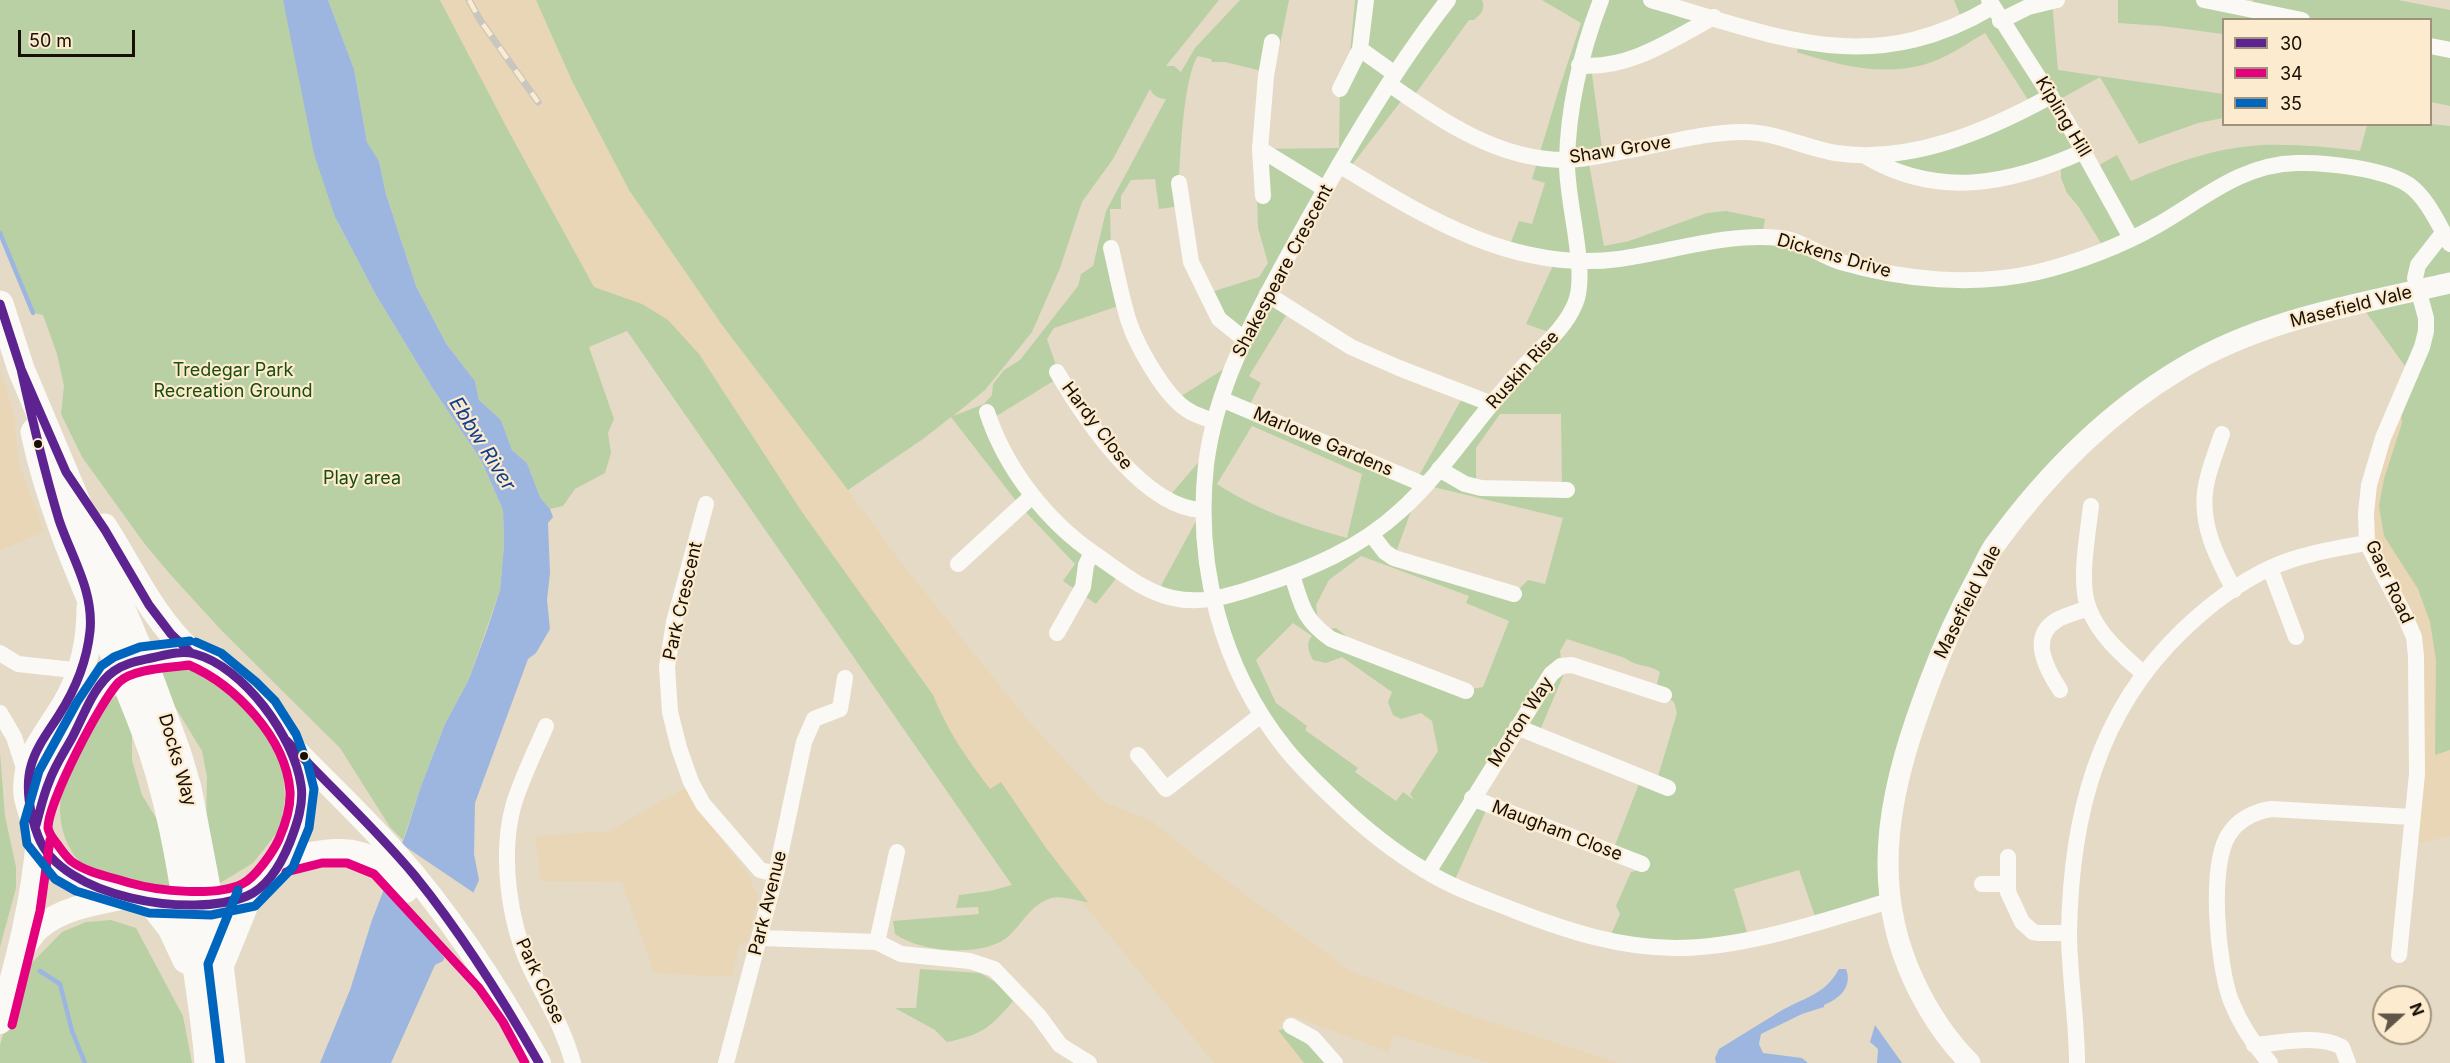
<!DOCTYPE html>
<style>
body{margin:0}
#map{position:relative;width:2450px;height:1063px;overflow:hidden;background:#e5dac6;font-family:Inter,sans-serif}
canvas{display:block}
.legend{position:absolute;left:2222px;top:18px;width:210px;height:108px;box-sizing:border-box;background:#fcebce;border:2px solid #a0937d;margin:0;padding:8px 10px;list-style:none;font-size:18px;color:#170f04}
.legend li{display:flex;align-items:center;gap:12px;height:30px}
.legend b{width:30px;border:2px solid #a0937d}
.north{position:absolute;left:2372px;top:985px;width:60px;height:60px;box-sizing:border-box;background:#fcebce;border:2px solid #a0937d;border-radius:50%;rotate:69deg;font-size:16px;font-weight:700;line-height:24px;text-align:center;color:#170f04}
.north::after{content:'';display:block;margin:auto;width:21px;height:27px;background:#5f5648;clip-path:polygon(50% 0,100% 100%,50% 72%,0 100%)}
.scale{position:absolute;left:18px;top:30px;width:117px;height:27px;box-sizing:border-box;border:3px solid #170f04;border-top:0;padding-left:8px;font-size:18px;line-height:21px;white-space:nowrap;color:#170f04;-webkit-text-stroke:4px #fcebce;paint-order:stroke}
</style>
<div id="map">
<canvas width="2450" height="1063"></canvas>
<ul class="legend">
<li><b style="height:8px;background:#5d2491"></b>30</li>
<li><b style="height:8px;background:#e5007d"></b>34</li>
<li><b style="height:8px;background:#0065bd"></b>35</li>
</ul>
<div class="north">N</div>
<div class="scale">50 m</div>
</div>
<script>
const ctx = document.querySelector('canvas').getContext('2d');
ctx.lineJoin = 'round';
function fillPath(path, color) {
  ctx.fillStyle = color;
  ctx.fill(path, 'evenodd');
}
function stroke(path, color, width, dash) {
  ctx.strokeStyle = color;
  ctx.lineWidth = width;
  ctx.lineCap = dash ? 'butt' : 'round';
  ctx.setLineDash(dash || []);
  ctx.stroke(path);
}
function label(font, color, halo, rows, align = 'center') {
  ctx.font = font + ' Inter,sans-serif';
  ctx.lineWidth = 4.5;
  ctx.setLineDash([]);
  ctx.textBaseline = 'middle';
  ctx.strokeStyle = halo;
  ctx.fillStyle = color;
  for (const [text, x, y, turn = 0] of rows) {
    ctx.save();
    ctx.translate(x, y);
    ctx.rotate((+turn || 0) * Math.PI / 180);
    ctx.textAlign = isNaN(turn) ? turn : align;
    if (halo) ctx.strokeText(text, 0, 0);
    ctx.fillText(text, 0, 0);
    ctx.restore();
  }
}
fillPath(new Path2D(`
 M440 0H536L572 81 629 190 722 325 848 490 899 560 1025 717 1104 802 1152 821 1216 873 1351 971 1463 1013 1619 1063H1490L1393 1035 1389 1052 1287 1014 1278 1030 1304 1063H1214L1056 870 1025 891 679 399 594 287 508 130Z
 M2450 352V836L2410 845 2416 656 2387 584 2366 513 2383 438Z
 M0 369 14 414 18 461 44 532 0 550Z
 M686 787 696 806 746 871 758 897 748 940 739 946 732 977 654 973 622 882 541 881 535 836 609 831Z`), '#e9d6b6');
fillPath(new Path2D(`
 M0 0H283L335 217 376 295 433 389 481 460 503 510 504 545 500 590 469 679 445 724 421 786 403 840 390 827 340 748 222 631 169 573 144 543 82 457 61 414 64 386 57 354 43 315 33 313 0 233Z
 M328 0H440L508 130 594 287 642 304 668 320 699 354 802 512 933 695C947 730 967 759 990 789L1001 782 1046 848 1088 902C1078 901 1061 895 1051 898 1031 905 1024 921 1010 935 986 958 921 953 895 934L893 921 979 914 978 907 956 908 959 895 990 891 1012 885 627 331 589 347 614 419 608 433 611 453 605 473 575 489 563 506 550 509 540 497 527 463 512 450 501 420 479 400 475 381 447 345 416 286 386 194 379 161 367 142 354 69Z
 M536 0H1219L1166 66H1174L1181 72 1195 48 1240 0H1289L1274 74 1225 62H1212L1211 59 1198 56C1184 75 1180 156 1179 182 1179 190 1181 198 1182 206L1159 209 1155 179 1131 180 1121 196V209H1110L1111 248 1124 304 1054 328 1047 339 1060 377 990 420 1032 496 1121 572 1096 604 1063 581 1075 564 1020 506 951 417 923 439 848 490 722 325 629 190 572 81ZM1150 89C1153 96 1160 99 1166 99L1106 211 1093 266 1081 274 1078 286 1020 360 1004 370 993 384 992 395 984 404 953 416 985 390 1032 332 1060 268 1082 202 1113 159Z
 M1355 0H1482C1486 9 1481 14 1474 20H1469L1411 100 1405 96 1348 170 1340 165 1267 294 1290 309 1249 376 1261 383 1248 408 1416 481 1465 393 1492 404 1554 334 1526 324 1556 259 1508 250 1519 221 1532 224 1545 183 1532 179 1559 89 1581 23 1542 0H1653L1714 17 1591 67 1603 155 1588 158 1604 246 1629 241 1707 213 1726 211 1765 219 1762 237 1837 261 1990 279 2104 248 2078 206 2067 193 2061 178V169L1962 184 1882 166 1905 152 2032 106 1985 33C1966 44 1945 59 1923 65 1879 76 1838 65 1797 52L1800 41 1834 47 1963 23 1954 0H2057L2052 1 2058 70 2223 94V118L2198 123 2139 144 2100 77 2055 102 2094 168 2117 155 2131 181C2173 163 2217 147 2264 145 2296 144 2328 147 2360 151L2367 125 2431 124 2450 126V750L2435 755 2436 660 2430 622 2418 589 2384 536 2379 506 2384 479 2402 423 2401 413 2410 373 2360 304 2278 325 2126 406 1992 549 1904 752 1889 901 1817 922 1799 870 1734 889 1749 939 1608 941 1620 914 1616 906 1631 872 1639 870 1612 853 1642 776 1656 783 1677 713 1674 702 1655 691 1660 672C1649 664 1635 667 1625 658L1567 639 1560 651 1563 676 1538 735 1517 727 1472 798 1489 804 1453 884 1366 829 1261 715 1213 599 1157 593 1202 510 1166 500 1208 451 1213 421 1175 400 1235 362 1244 339 1205 294 1259 277 1268 263 1258 228 1257 196 1260 149 1339 148 1340 89 1350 53ZM1500 414H1561L1562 489 1476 487V448ZM1252 426 1362 474 1347 538C1300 525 1257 510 1217 484ZM1425 485 1563 518 1545 584 1528 580 1514 594 1394 558 1418 492ZM1361 556 1469 596 1466 603 1509 621 1483 687 1472 689 1348 645 1345 635 1336 628 1319 630 1316 605 1329 580ZM1293 623 1312 636C1305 644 1309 652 1313 660L1326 663 1342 657 1392 692 1388 702 1393 715 1401 719 1421 713 1432 721 1438 751 1410 794 1414 800 1403 792 1396 801 1355 772 1358 768 1305 730 1307 726 1276 703 1256 660Z
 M2118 0H2204L2251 9 2253 0H2398L2450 10V106L2431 102 2430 20H2224L2223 34 2162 26 2118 23Z
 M187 670 219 679 247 703 271 737 283 771 285 799 280 829 253 863 217 885 206 830 207 777 202 751 169 697 160 671Z
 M118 694 132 732V760L142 795 164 831 172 888C144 885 111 885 87 868 61 849 54 808 65 780 70 766 80 752 87 739 96 722 103 706 118 694Z
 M0 753 5 816 16 867V888L0 947Z
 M111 920 136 928 183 1016 192 1063H0V1045L20 975 62 932 86 922Z
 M920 969 980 973 997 983 1013 1001C991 1027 982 1035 947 1042L935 1030 895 1008H916Z
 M1285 1029 1305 1042 1325 1063H1304L1278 1030Z`), '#b9d0a5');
fillPath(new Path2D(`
 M283 0H328L354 69 367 142 379 161 386 194 416 286 447 345 475 381 479 400 501 420 512 450 527 463 540 497 550 509 553 517 548 523 550 573 547 600 550 629 536 653 528 659 475 803 474 854 479 880 443 961 435 965 391 1063H320L350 990 372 920 406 833 421 786 445 724 469 679 488 627 500 590 504 545 503 510 481 460 433 389 376 295 335 217 314 154Z
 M1839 969H1846C1853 987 1839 999 1824 1005V1007L1802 1014 1761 1034 1759 1044 1763 1053 1802 1058 1808 1063H1716L1715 1058 1719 1049C1739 1037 1759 1024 1779 1012 1804 997 1824 996 1839 969Z
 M1875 1025 1902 1063H1877L1878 1049 1870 1042Z`), '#9db6e0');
fillPath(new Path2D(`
 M400 843 477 895 446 960 383 882Z`), '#e5dac6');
stroke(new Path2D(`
 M0 233 33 313
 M40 971 60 984 72 1031 85 1063`), '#9db6e0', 4.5);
stroke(new Path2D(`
 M1366 0 1360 49 1395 74
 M1448 0C1391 73 1344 155 1299 236 1260 307 1216 382 1206 465 1195 565 1221 668 1285 748 1300 767 1319 785 1337 802 1364 828 1394 852 1426 871 1453 888 1486 899 1516 911 1567 931 1620 948 1676 948 1746 948 1823 921 1889 901
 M1651 0C1776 36 1869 80 1992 7
 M1989 0 2067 122 2131 238
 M2204 0 2302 20
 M2000 21 2028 7 2057 0
 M1272 42 1266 76 1260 149 1325 189
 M2430 46 2450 50
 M1579 65C1627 71 1673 39 1714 17
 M1389 84C1442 121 1498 160 1565 160 1581 160 1599 156 1614 153 1658 146 1700 132 1744 132 1776 132 1805 148 1836 153 1911 164 1987 131 2051 96
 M1340 89 1360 49
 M1260 149 1263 196
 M1867 157C1939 199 2011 184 2084 151
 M1339 165C1425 217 1514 273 1619 259 1670 252 1729 232 1780 238 1801 240 1821 256 1841 262 1903 280 1974 287 2038 272 2076 263 2123 245 2156 226 2202 200 2241 164 2297 163 2326 162 2385 169 2409 185 2428 199 2438 224 2450 244
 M1179 183 1191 262 1219 319 1244 339
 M1111 248C1116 269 1120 291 1126 312 1133 340 1165 399 1191 412 1198 416 1206 418 1213 421
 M1267 294 1351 347 1399 368 1492 404
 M1057 372C1084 418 1144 509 1203 510
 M1221 399 1425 485
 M987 412C1005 468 1047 522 1096 555 1119 571 1144 592 1173 598 1202 605 1232 595 1259 586 1310 569 1360 548 1400 511 1436 479 1463 438 1494 401 1505 389 1515 376 1526 364 1544 345 1565 328 1575 304 1589 273 1566 201 1567 162 1568 105 1581 52 1601 0
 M2222 434C2216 452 2207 473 2205 492 2201 528 2218 559 2234 590
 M1439 469 1465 484 1481 488 1567 490
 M706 504 674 622 667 667 670 712 679 748 691 782 703 804 760 870 776 874
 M2091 506C2088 534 2078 583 2089 609 2099 635 2122 655 2143 673
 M1371 534 1385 552 1394 558 1514 594
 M958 564 1032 496
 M2270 568 2296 637
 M1292 575C1302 606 1303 619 1331 639L1466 691
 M1057 633 1083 587 1086 565 1092 552
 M0 653 18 664 110 674
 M2060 690C2047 670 2028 637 2057 620 2066 615 2078 612 2088 608
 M0 713 14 737 27 777
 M546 726C535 752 521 779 513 807 500 856 509 922 530 967 546 1001 563 1026 573 1063
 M1517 727 1668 788
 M1138 755 1166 789 1261 715
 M1472 798 1642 864
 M2008 857V892L2022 922 2033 932 2039 933H2069
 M1428 872 1551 674 1561 666 1572 665 1664 695
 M1982 884H2008
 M760 938 877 942 901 954 970 961 994 969 1039 1016 1060 1045 1089 1063
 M877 942 897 852
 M2399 955 2417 774 2416 656 2414 637 2404 614 2367 543 2366 513 2369 485 2383 438 2422 347 2426 331V318L2415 278 2418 265 2443 233
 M1291 1026 1313 1038 1335 1063
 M2254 1045C2281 1043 2317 1034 2342 1047L2348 1063
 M726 1063 776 874 804 742 814 719 840 709 845 678
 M2077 1063C2077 1019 2069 975 2069 932 2071 817 2097 713 2182 631 2208 606 2238 583 2270 568 2301 554 2334 549 2367 543
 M2270 1063C2253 1044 2241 1026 2231 1001 2218 967 2208 866 2229 834 2239 819 2253 812 2271 809L2412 817`), '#fbf9f6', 16);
stroke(new Path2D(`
 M1970 1063C1946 1039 1928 1011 1914 981 1866 879 1892 781 1930 681 1943 646 1958 613 1976 580 1982 569 1987 557 1994 546 2044 477 2108 412 2182 368 2263 319 2359 304 2450 283`), '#fbf9f6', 21);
stroke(new Path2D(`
 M191 653 214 663 248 690 266 708 286 740 297 769 302 791 297 826 283 860 249 895 210 903 150 901 80 880 62 869 38 839 36 825 50 777 88 708 110 674 119 668 143 659Z
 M293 748C327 783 363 817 395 853 451 916 498 989 539 1063
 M283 860C316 852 355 842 384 866 392 873 399 883 406 891
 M21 951C27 943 32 934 39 928 62 908 96 903 125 897
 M0 1022C17 962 33 902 38 839`), '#fbf9f6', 24);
stroke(new Path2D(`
 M0 304 21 369 143 659 178 754 188 788 210 903 220 965 232 1063
 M34 432C56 536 107 630 144 729 169 794 180 864 191 933 197 976 205 1019 208 1063
 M104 527C132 571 152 617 191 653
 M36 825C33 816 28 804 27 794 23 756 53 729 69 698 84 670 90 639 90 608
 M150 901 171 928 186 960
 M221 964 249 895`), '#fbf9f6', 27);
const rail = new Path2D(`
 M469 0 480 20 538 102`);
stroke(rail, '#c9c6c0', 7);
stroke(rail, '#fcebce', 4.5, [14]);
stroke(new Path2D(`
 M0 304 21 369 66 472 105 530 149 605 171 634 191 653
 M21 369C32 419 44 470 59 520 71 556 94 591 90 631 87 660 75 690 59 715 49 731 36 747 31 766 25 787 30 815 38 836 61 898 192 919 247 896 268 887 282 862 290 842 297 824 304 804 301 785 294 737 244 667 195 654 181 650 165 655 151 658 138 661 125 663 114 671 94 685 84 715 73 736 65 751 55 765 49 782 43 796 40 811 36 825
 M286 740C329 786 375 828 415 876 462 934 502 998 539 1063`), '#5d2491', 9);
stroke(new Path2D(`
 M189 665C235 685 286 738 290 791 291 807 285 825 279 839 273 852 255 878 242 884 216 897 158 891 130 883 111 877 87 873 71 861 64 855 59 846 54 840 51 836 49 833 48 828 48 802 101 700 119 682 134 668 170 668 189 665Z
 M286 872 322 863H347L374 874 479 988 503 1022 525 1063
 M12 1025 40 911 50 840`), '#e5007d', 9);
stroke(new Path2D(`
 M190 641 140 647 114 657 101 666 77 702 39 771 24 823 27 844 55 879 76 891 149 913 211 915 255 906 293 867 309 828 314 789 308 765 296 734 275 701 256 682 221 653 196 642
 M220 1063 208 964 238 890`), '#0065bd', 9);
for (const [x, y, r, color] of [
 [38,444,5,"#170f04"],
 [304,756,5,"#170f04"]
]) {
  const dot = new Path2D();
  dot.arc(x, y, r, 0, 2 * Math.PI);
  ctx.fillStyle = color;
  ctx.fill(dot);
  stroke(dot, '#fcebce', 2);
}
label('18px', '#170f04', '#fcebce', [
 ["Kipling Hill",2063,117,59],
 ["Shaw Grove",1620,150,-9],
 ["Dickens Drive",1834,256,16],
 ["Shakespeare Crescent",1283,271,-62],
 ["Masefield Vale",2351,307,-14],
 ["Ruskin Rise",1523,370,-48],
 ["Hardy Close",1097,426,53],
 ["Marlowe Gardens",1323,442,23],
 ["Gaer Road",2389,582,65],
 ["Park Crescent",683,601,-77],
 ["Masefield Vale",1968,602,-63],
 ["Morton Way",1521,722,-57],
 ["Docks Way",177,760,74],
 ["Maugham Close",1557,831,21],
 ["Park Avenue",768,903,-76],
 ["Park Close",540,981,65]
]);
label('18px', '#184e0a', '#fcebce', [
 ["Tredegar Park",233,371],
 ["Recreation Ground",233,392],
 ["Play area",362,479]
]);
label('italic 20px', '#0f3f8d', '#fcebce', [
 ["Ebbw River",482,444,58]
]);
</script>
